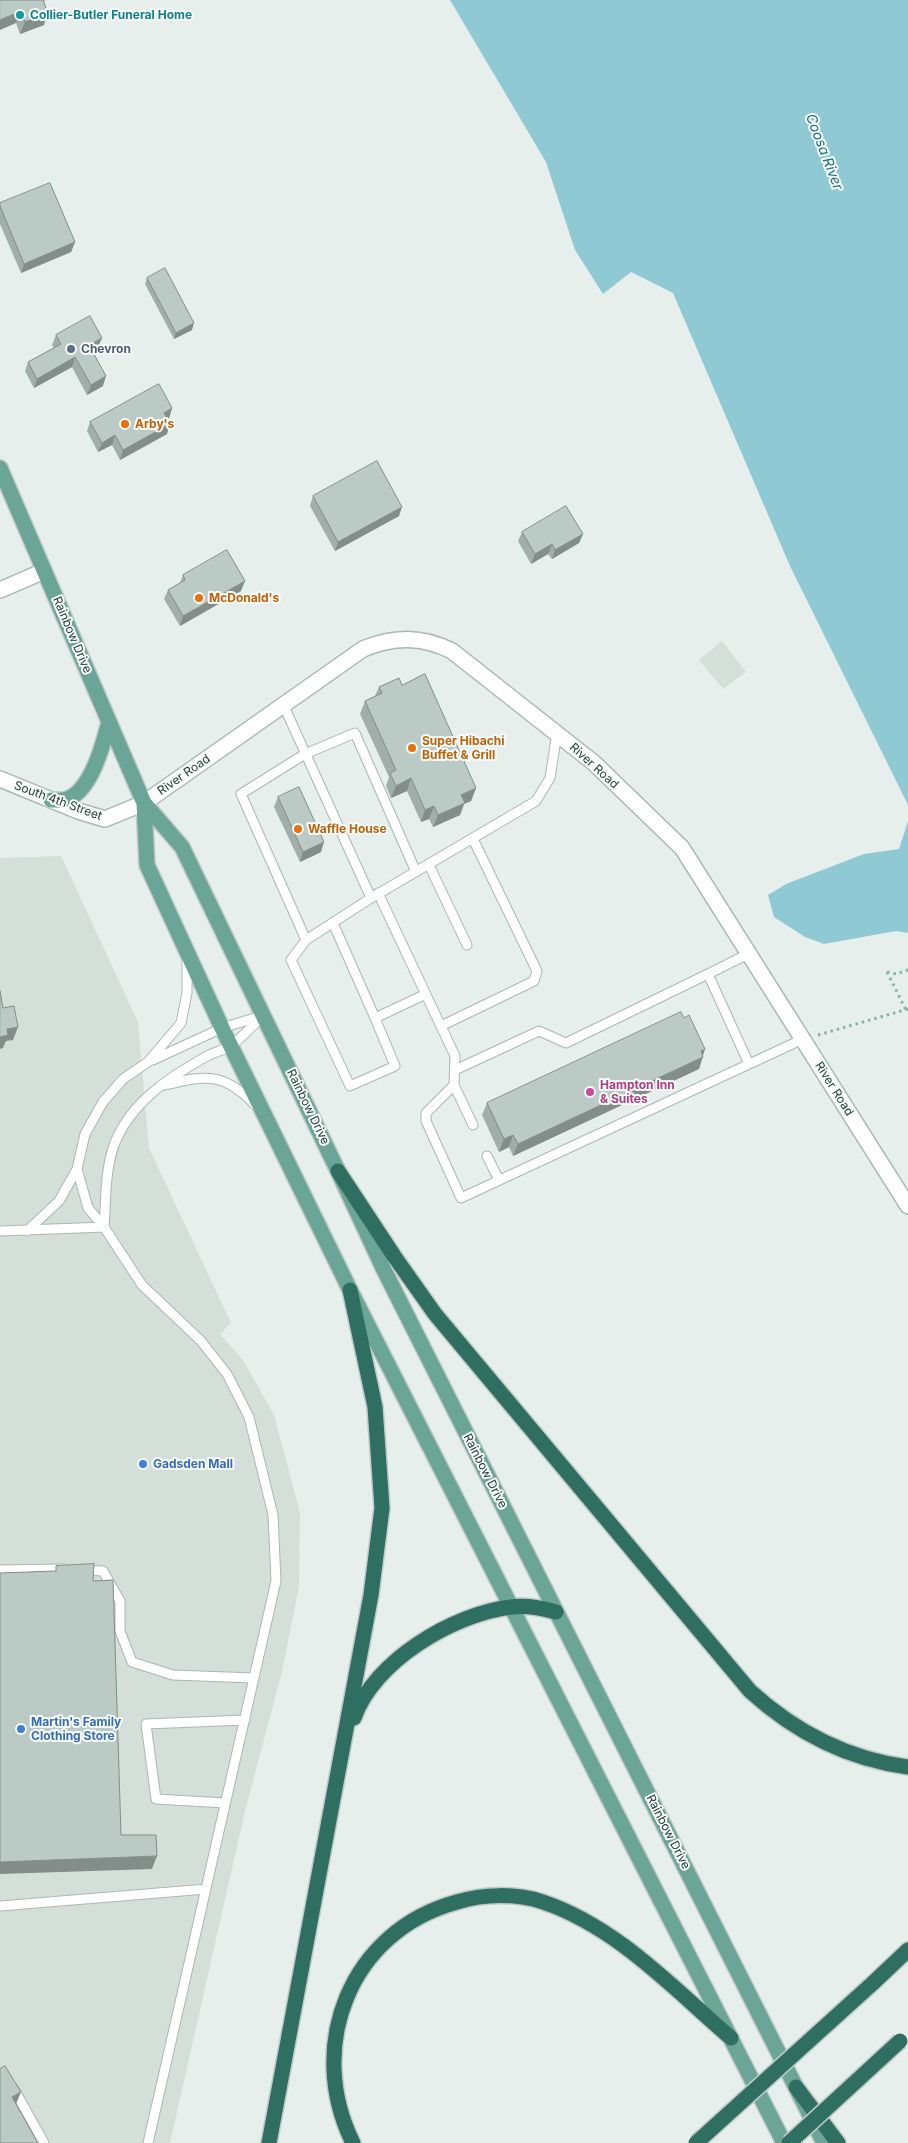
<!DOCTYPE html>
<style>
body{margin:0}
canvas{display:block;background:#e6efeb}
</style>
<canvas width="908" height="2143"></canvas>
<script>
const ctx = document.querySelector('canvas').getContext('2d');
ctx.lineJoin = 'round';
function fillPath(path, color) {
  ctx.fillStyle = color;
  ctx.fill(path, 'evenodd');
}
function stroke(path, color, width, dash) {
  ctx.strokeStyle = color;
  ctx.lineWidth = width;
  ctx.lineCap = dash ? 'butt' : 'round';
  ctx.setLineDash(dash || []);
  ctx.stroke(path);
}
function label(font, color, halo, rows, align = 'center') {
  ctx.font = font + ' Inter,sans-serif';
  ctx.lineWidth = 4;
  ctx.setLineDash([]);
  ctx.textBaseline = 'middle';
  ctx.strokeStyle = halo;
  ctx.fillStyle = color;
  for (const [text, x, y, turn = 0] of rows) {
    ctx.save();
    ctx.translate(x, y);
    ctx.rotate((+turn || 0) * Math.PI / 180);
    ctx.textAlign = isNaN(turn) ? turn : align;
    if (halo) ctx.strokeText(text, 0, 0);
    ctx.fillText(text, 0, 0);
    ctx.restore();
  }
}
fillPath(new Path2D(`
 M722 641 746 672 723 689 699 660Z
 M61 856 138 1022 149 1148 231 1323 220 1334 243 1360 274 1415 300 1513 299 1586 282 1672 245 1811 170 2143H0V858Z`), '#d4dfda');
fillPath(new Path2D(`
 M450 0H908V805L790 566 673 293 631 272 603 294 575 250 546 162Z
 M908 821V933L896 931 824 944 805 937 774 917 768 895 786 884 864 854 899 849Z`), '#8ec9d4');
const service = new Path2D(`
 M283 704 371 898 536 801 550 778 557 733
 M429 865 467 945
 M378 893 455 1056 454 1085 426 1113V1121L461 1198 803 1039
 M371 898 306 940 241 794 305 754 355 733 416 872
 M333 923 375 1018
 M306 940 291 960 350 1086 395 1066 375 1018 426 994
 M748 954 708 974 749 1064
 M441 1026 534 981 537 971 473 839
 M153 1060 222 1028 261 1016
 M455 1070 539 1031 566 1043 708 974
 M165 1085C206 1075 224 1072 255 1105
 M454 1085 473 1125
 M487 1156 499 1180
 M77 1169 88 1208 104 1227 142 1285 201 1341 227 1374 249 1417 273 1515 276 1581 148 2143
 M104 1227C106 1201 105 1173 113 1148 128 1104 169 1077 209 1055 216 1052 223 1050 230 1046 242 1038 253 1025 264 1015
 M0 1231 104 1227
 M27 1231 59 1201 77 1169 85 1134 103 1102 123 1079 148 1062 181 1023 187 993V958
 M0 1570 65 1569
 M83 1570 103 1571 120 1601V1631L132 1662 173 1675 254 1678
 M225 1803 156 1799 146 1724 245 1720
 M0 1906 206 1889
 M14 2089 44 2143`);
const minor = new Path2D(`
 M0 590 44 571
 M144 803 363 649C394 636 422 636 452 651L594 763 682 848 908 1206`);
const tertiary = new Path2D(`
 M0 779 78 811 105 819 144 803`);
const primary = new Path2D(`
 M0 468 144 803 182 847 338 1171 384 1270 824 2143
 M51 800C56 800 62 801 67 799 91 791 103 745 109 722
 M144 803 147 865 222 1028 350 1290 784 2143`);
const motorway = new Path2D(`
 M338 1171 394 1256 435 1314 750 1691C795 1732 847 1759 908 1767
 M354 1718C374 1661 453 1614 511 1607 526 1605 542 1608 556 1612
 M873 1983 908 1950
 M796 2087 838 2143
 M269 2143 371 1595 382 1508 375 1407 350 1290
 M353 2143C305 2046 350 1931 457 1902 483 1894 516 1893 543 1902 617 1927 673 1988 731 2038`);
stroke(service, '#a8b8b2', 11);
stroke(minor, '#a8b8b2', 18);
stroke(tertiary, '#a8b8b2', 18);
stroke(primary, '#c2cac8', 18);
stroke(motorway, '#c2cac8', 18);
stroke(new Path2D(`
 M887 972 906 1010
 M887 972 896 974 908 970
 M818 1035 908 1009`), '#86b3a5', 3, [2.5, 4]);
stroke(service, '#fff', 9);
stroke(minor, '#fff', 15);
stroke(tertiary, '#fff', 15);
stroke(primary, '#6aa596', 15);
stroke(motorway, '#2f6f62', 15);
const motorwayBridge = new Path2D(`
 M696 2143 873 1983
 M789 2143 900 2041`);
stroke(motorwayBridge, '#c2cac8', 18, []);
stroke(motorwayBridge, '#2f6f62', 15);
fillPath(new Path2D(`
 M0 0H45L44 3V25L20 34 16 23Z
 M0 203 75 242 71 252 21 273 0 224Z
 M147 278 192 330 174 339 145 284Z
 M56 335 98 347 92 351 103 386 87 395 72 367 34 388 25 371 28 362 54 348 52 345Z
 M172 408 169 418 167 419V434L120 460 112 445 98 452 87 431 90 422Z
 M313 496 399 516 335 551 310 506Z
 M522 532 583 534 579 543 552 559 548 554 531 564 518 541Z
 M183 575 241 591 180 626 164 599 168 590 180 583Z
 M402 685 476 788 471 801 464 804 460 815 433 827 429 819 421 822 407 791 391 798 386 786 389 777 360 714 365 701 375 696 379 687Z
 M278 797 321 852 300 862 274 807Z
 M703 1056 699 1069 513 1156 509 1147 499 1152 482 1115 487 1103Z`), '#a1aea9');
fillPath(new Path2D(`
 M21 11 16 23 0 30V20Z
 M48 13 44 25 20 34 25 22Z
 M75 242 71 252 21 273 24 264Z
 M194 323 192 330 174 339 176 333Z
 M102 338 98 347 85 355 89 345Z
 M75 357 72 367 34 388 37 379Z
 M106 376 103 386 87 395 91 385Z
 M172 408 169 418 161 422 164 413Z
 M170 424 167 434 120 460 123 450Z
 M115 435 112 445 98 452 102 443Z
 M402 507 399 516 335 551 338 542Z
 M583 534 579 543 552 559 555 550Z
 M552 544 548 554 531 564 535 554Z
 M245 581 241 591 180 626 183 616Z
 M411 778 407 791 391 798 396 786Z
 M476 788 471 801 464 804 460 815 433 827 438 815 461 795Z
 M434 806 429 819 421 822 425 810Z
 M324 842 321 852 300 862 303 852Z
 M18 1027 13 1040 6 1041 3 1048 0 1049V1037L7 1029Z
 M705 1049 699 1069 513 1156 518 1144Z
 M513 1135 509 1147 499 1152 504 1139Z
 M157 1856 152 1869 0 1874V1862Z
 M21 2092 16 2104 12 2097Z`), '#838d89');
const building = new Path2D(`
 M0 0H43L48 13 25 22 21 11 0 20Z
 M50 183 75 242 24 264 0 206V203Z
 M165 268 194 323 176 333 147 278Z
 M90 316 102 338 89 345 106 376 91 385 75 357 37 379 28 362 61 344 56 335Z
 M159 384 172 408 164 413 170 424 123 450 115 435 102 443 90 422Z
 M377 461 402 507 338 542 313 496Z
 M566 506 583 534 555 550 552 544 535 554 522 532Z
 M227 550 245 581 183 616 168 590 185 580 183 575Z
 M425 674 476 788 461 795 465 803 438 815 434 806 425 810 411 778 396 786 390 773 396 770 365 701 382 693 379 687 399 678 402 685Z
 M299 787 324 842 303 852 278 797Z
 M0 991 3 1008 14 1006 18 1027 7 1029 8 1035 0 1037Z
 M681 1012 684 1018 689 1015 705 1049 701 1051 703 1057 518 1144 513 1135 504 1139 487 1103Z
 M94 1564 93 1581 113 1580 121 1835H156L157 1856 0 1862V1573L56 1571V1566Z
 M5 2066 21 2092 12 2097 38 2143H0V2069Z`);
fillPath(building, '#bbcac4');
stroke(building, '#838d89', 1);
for (const [x, y, r, color] of [
 [20,15,5,"#0f9aa8"],
 [71,349,5,"#5c6f8a"],
 [125,424,5,"#e8710a"],
 [199,598,5,"#e8710a"],
 [412,748,5,"#e8710a"],
 [298,829,5,"#e8710a"],
 [590,1092,5,"#d1479c"],
 [143,1464,5,"#3f7fe0"],
 [21,1729,5,"#3f7fe0"]
]) {
  const dot = new Path2D();
  dot.arc(x, y, r, 0, 2 * Math.PI);
  ctx.fillStyle = color;
  ctx.fill(dot);
  stroke(dot, '#f7fbf9', 2);
}
label('bold 12px', '#0d838f', '#f7fbf9', [
 ["Collier-Butler Funeral Home",30,15]
], 'left');
label('bold 12px', '#4e5e75', '#f7fbf9', [
 ["Chevron",81,349]
], 'left');
label('bold 12px', '#c56008', '#f7fbf9', [
 ["Arby's",135,424],
 ["McDonald's",209,598],
 ["Super Hibachi",422,741],
 ["Buffet & Grill",422,755],
 ["Waffle House",308,829]
], 'left');
label('12px', '#24423a', '#f7fbf9', [
 ["Rainbow Drive",72,635,67],
 ["River Road",594,766,42],
 ["River Road",184,775,-35],
 ["South 4th Street",58,801,20],
 ["River Road",834,1089,58],
 ["Rainbow Drive",308,1107,64],
 ["Rainbow Drive",485,1471,63],
 ["Rainbow Drive",668,1832,63]
]);
label('bold 12px', '#b23c85', '#f7fbf9', [
 ["Hampton Inn",600,1085],
 ["& Suites",600,1099]
], 'left');
label('bold 12px', '#366cbe', '#f7fbf9', [
 ["Gadsden Mall",153,1464],
 ["Martin's Family",31,1722],
 ["Clothing Store",31,1736]
], 'left');
label('italic 14px', '#1c6f80', '#f7fbf9', [
 ["Coosa River",824,152,69]
]);
</script>
